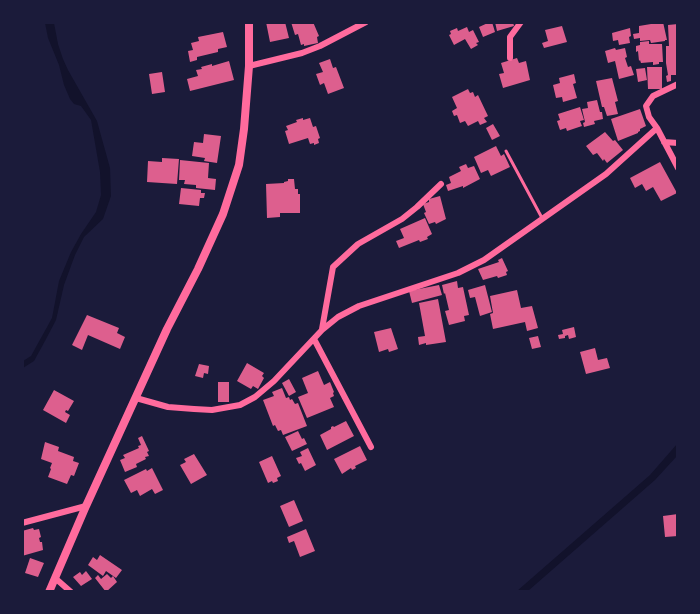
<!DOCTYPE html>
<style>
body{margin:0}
#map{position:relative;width:700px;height:614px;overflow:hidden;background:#1b1b3a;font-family:"Fira Sans Condensed",sans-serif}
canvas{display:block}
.frame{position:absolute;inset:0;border:24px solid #1b1b3a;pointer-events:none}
</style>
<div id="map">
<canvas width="700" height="614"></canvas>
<div class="frame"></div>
</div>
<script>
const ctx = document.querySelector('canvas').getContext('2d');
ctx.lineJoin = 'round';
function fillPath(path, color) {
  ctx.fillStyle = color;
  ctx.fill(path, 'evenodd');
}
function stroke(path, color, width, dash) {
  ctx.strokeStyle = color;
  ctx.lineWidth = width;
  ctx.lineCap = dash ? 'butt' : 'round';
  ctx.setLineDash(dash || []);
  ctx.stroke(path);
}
fillPath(new Path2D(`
 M45 23H54L58 44 63 59 68 70 97 121 110 168 111 196 103 219 84 237 75 255 64 285 56 320 45 341 34 361 23 368V361L31 356 52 318 59 281 71 252 81 234 96 212 101 195 100 172 91 120 81 106 74 104 70 99 64 85 59 65 48 38Z
 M677 444V456L655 480 528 591H517L650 475Z`), '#12122b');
fillPath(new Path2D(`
 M266 22H285L289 38 270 42Z
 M291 22H313L319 36 317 37 318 43 304 46V44L301 45 298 34 295 35Z
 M490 22H492L495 32 483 37 479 27Z
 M495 22H513L514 26 497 31Z
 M663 22 667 40H665V41L651 43 650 40 640 41V38L634 39 633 34 639 33V26Z
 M678 24V75H671V81L667 82 666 76 668 75 666 63V46H669L668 25Z
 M562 26 567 42 544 48 542 43 548 41 545 30Z
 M467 27 469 32 473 30 479 42 476 43 478 45 471 49 465 39 454 45 449 35 451 34 450 31 457 28 458 31Z
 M630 28 631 36 629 37 630 43 619 45 618 40 613 41 612 33Z
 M223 32 227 47 218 49V52L197 57V60L190 62 188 51 193 50 191 43 199 41 198 37Z
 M649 41V44H662L663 62H659V64L653 65V62L641 63 640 60 639 61 638 51 636 52V46L640 45V42Z
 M615 48 616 50 625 48 627 57 625 58 628 67 631 66 634 75 619 79 615 61 608 63 605 51Z
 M517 58 519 63 526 61 530 80 503 88 499 74 504 73 501 63Z
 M330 59 333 68 336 67 344 88 328 94 324 83 320 85 316 74 323 72 319 63Z
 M229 61 234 80 190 91 187 79 198 76 196 70 202 69 201 67 212 64V66Z
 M647 67H662V89H648Z
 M645 68 647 80 638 82 636 69Z
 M162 72 165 92 152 94 149 74Z
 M574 74 576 83 573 84 577 98 563 102 562 97 556 98 553 85 560 83 559 78Z
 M612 78 618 101 615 102 618 114 607 116 604 107H602L596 81Z
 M468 89 470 93 473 92 475 97 478 95 488 116 484 118 487 122 480 125 478 121 468 126 465 121 460 123 457 115 454 116 452 111 457 108 452 97Z
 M597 100 600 112H602L603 119 594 121 595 124 584 127 583 123 585 122 582 109 588 108 587 102Z
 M580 107 584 120 580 121 582 126 567 131 566 128 560 130 557 121 560 120 558 114Z
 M640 109 646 126 640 129V131L638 132V133L618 141 611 119Z
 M303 118V120L310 118 313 127 316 126 320 138 318 139 319 143 314 145V143L310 144 308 138 289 144 285 131 288 130 286 126 297 122 296 120Z
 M493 124 500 136 492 140 486 128Z
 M605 132 613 141 615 140 623 150 607 163 604 159 603 161 597 153 593 155 586 146Z
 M204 134 221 136 217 163 204 161 205 158 192 156 194 142 203 143Z
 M496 146 501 156 504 154 510 167 491 176 488 170 481 173 474 157Z
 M162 158 179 159 177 184 147 182 148 161 162 162Z
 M180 160 209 163 208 178 216 179 215 190 196 188V185L184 184 185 180H179Z
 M660 162 677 193 661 201 653 187 646 191 642 184 635 188 630 178Z
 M466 164 468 168 474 166 480 179 463 188V186L448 191 446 185 451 183 449 177 461 171 459 167Z
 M288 179H294L295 189H298V194H300V213H280V217L267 218 266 184 284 183V182L288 181Z
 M181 188 201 190V193H205L204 198H200L199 206 179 204Z
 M440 196 446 219 436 224 435 222 429 224 424 213 426 212 423 204 429 202V199Z
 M425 218 432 234 427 237 428 239 420 242 419 240 399 248 396 241 404 238 400 229Z
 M502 258 508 271 506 272 507 275 498 278 497 276 483 280 478 269 499 262 498 260Z
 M457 281 458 288 463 287 469 315 464 316 465 321 449 325 445 311 449 310 445 293 444 294 442 285Z
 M439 285 442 295 412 303 409 291Z
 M485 285 492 312 480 316 475 297 470 298 468 290Z
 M517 290 521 308 532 306 538 328 527 331 525 322 493 329 490 314 493 313 490 296Z
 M438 299 446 342 426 345V343L419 345 418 337 425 336 419 303Z
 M87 315 119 328 117 333 125 337 120 349 88 335 82 350 72 345Z
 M574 327 576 337 569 339 568 335 565 336V338L559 339 558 335 563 334 562 330Z
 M391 328 398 349 389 352 388 349 379 352 374 332Z
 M538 336 541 347 532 349 529 338Z
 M595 348 598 360 607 358 610 368 586 374 580 352Z
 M247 363 264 373 262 376 264 378 258 389 253 386 251 389 237 381Z
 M199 364 209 366 208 374 204 373 203 378 195 376Z
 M318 371 324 385 330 382 334 392 333 393 334 396 330 398 334 407 307 418 298 397 308 393 302 378Z
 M289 379 296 392 289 396 282 383Z
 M218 382H229V402H218Z
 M282 388 286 398 289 397 290 400 292 399 295 404 298 403 307 426 283 435 281 430 278 431 275 425 273 426 263 400 274 396 272 392Z
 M54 390 74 401 68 411 66 410 65 412 70 415 66 423 43 410Z
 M346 421 354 436 327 450 320 435 331 429V427L333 426 334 427Z
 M298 431 302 439 304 438 307 444 292 451 285 437Z
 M142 436 149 451 147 452 149 456 145 457 146 459 136 464 137 467 125 472 120 460 125 458 123 455 139 448 138 446 141 445 138 438Z
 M45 442 59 447 58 451 74 457 73 461 79 463 74 476 71 475 67 484 48 477 51 469 50 468 52 463 41 459Z
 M360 446 367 460 355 466 356 468 352 470 351 468 342 474 334 459Z
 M308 448 316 465 305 471 301 463 299 464 296 458 302 456 300 452Z
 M194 454 207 475 191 484 180 465 186 462 184 459Z
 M272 456 281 476 277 478 278 481 273 483 272 481 268 483 259 462Z
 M152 468 163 490 155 494 152 489 140 496 137 490 131 493 124 480 146 469 147 471Z
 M294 500 303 521 289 527 280 506Z
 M678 514V536L665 537 663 516Z
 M33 528 34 530 39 529 41 537 39 538 40 542H42L43 550 22 556V531Z
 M306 529 315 551 300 557 294 541 289 543 287 537Z
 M100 555 122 570 116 578 106 571 103 576 88 565 93 557 97 560Z
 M30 558 44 563 38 577 25 573Z
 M86 571 92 579 81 586 73 577 80 572 82 575Z
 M107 574 111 578 113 576 117 582 106 592 95 578 98 575 101 579Z`), '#dd5f8e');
stroke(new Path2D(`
 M506 151 542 218`), '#ff6b9d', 3);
stroke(new Path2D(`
 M510 58V37L521 22
 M249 66 302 53 320 46 366 22
 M678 84 653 96 646 106 649 117 657 128 678 168
 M664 142 678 143
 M322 329 333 267 358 244 402 219 417 207 441 184
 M314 339 371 447
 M136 398 168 407 194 409 212 410 240 405 255 397 274 381 322 330 338 317 359 306 458 273 484 260 606 174 657 128
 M22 523 86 506
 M55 578 71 592`), '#ff6b9d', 6);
stroke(new Path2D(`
 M49 592 86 506 167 329 198 269 223 214 239 165 244 129 249 66V22`), '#ff6b9d', 8);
</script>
